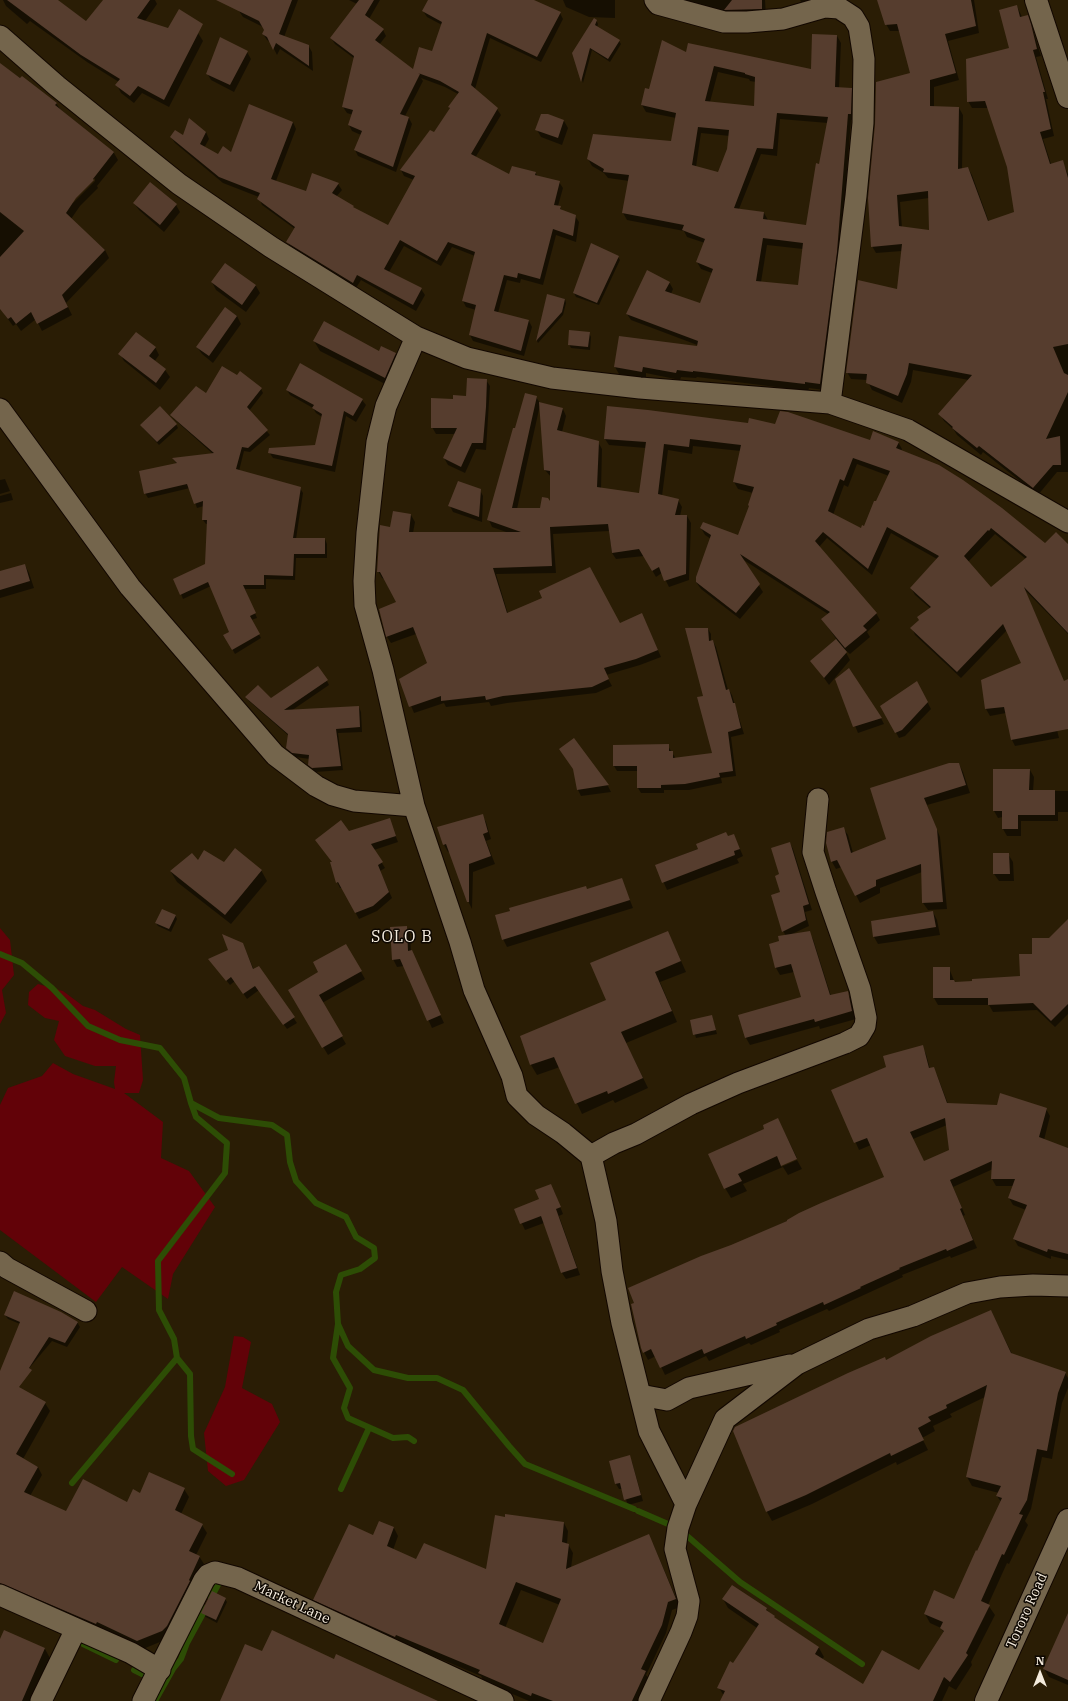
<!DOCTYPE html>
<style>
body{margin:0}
#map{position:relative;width:1068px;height:1701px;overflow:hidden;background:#2a1d05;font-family:"IBM Plex Serif",serif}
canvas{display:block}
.north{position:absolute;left:1020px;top:1653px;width:40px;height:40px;-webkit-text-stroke:3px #0e0802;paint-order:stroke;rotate:0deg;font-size:11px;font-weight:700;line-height:16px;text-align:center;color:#f4ebdd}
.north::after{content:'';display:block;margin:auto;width:14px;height:18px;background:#f4ebdd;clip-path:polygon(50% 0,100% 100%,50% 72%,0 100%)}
</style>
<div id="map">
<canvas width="1068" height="1701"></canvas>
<div class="north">N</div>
</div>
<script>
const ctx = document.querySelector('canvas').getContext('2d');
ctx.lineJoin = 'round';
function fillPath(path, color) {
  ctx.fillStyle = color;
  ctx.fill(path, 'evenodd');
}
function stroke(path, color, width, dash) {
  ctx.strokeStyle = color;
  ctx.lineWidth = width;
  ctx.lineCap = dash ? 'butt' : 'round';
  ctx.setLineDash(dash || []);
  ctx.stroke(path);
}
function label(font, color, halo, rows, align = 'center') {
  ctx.font = font + ' "IBM Plex Serif",serif';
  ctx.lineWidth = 3;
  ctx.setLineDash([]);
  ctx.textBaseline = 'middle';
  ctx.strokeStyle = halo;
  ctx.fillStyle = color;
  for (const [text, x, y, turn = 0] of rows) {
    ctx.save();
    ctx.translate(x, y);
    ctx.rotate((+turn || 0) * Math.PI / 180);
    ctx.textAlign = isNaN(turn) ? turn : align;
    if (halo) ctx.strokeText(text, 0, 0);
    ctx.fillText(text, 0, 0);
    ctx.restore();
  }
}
fillPath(new Path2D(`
 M0 928 10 940 14 975 2 990 6 1013 0 1024Z
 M38 984 63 991 83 1006 95 1010 126 1029 140 1035 143 1080 139 1093H124L163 1122 161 1158 189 1171 215 1207 173 1274 168 1299 122 1267 96 1302 0 1230V1105L8 1088 42 1076 53 1063 73 1074 115 1089 114 1082 116 1066H95L65 1056 54 1040 59 1021 45 1018 28 1005 29 992Z
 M234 1336 243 1337 251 1342 242 1388 272 1404 280 1422 244 1480 226 1486 208 1471 204 1433 225 1387Z`), '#620208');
fillPath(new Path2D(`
 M3 0H57L87 22 104 0H155L157 4 145 21 168 29 198 33 203 41 169 107 142 93 134 103 121 93 117 85 119 82 87 62 30 21 27 24 6 6Z
 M244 0H298L284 37 308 45 312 52 313 71 280 49 277 55 271 43 267 40 263 34 265 30 263 27 243 17 239 11Z
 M349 0H380L369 19 383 30 386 36 379 45 413 70 432 52 442 25 427 17 423 11 430 0H532L560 13 563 19 541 62 490 38 475 89 497 109 501 115 475 158 510 175 535 172 538 177 559 182 563 188 558 206 563 211 575 216 579 222 576 242 556 235 543 285 521 279 520 283 507 280 498 313 529 321 532 327 524 356 473 341 470 335 476 310 466 307 463 301 475 256 452 247 441 266 404 246 389 272 421 289 425 295 416 311 361 280 356 288 291 249 288 242 295 229 262 205 259 198V197L223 183 175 143 171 137 206 132 209 139 204 148 218 156 231 153 293 122 296 129 276 181 306 193 338 184 342 190 336 197 354 209 388 226 414 180 404 176 401 170 434 133 450 109 449 107 458 94 445 87 421 78 423 81 405 116 409 118 412 124 396 172 358 156 355 150 361 135 352 131 349 125 353 115 347 113 343 107 355 59 335 44 331 38 357 4Z
 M563 0H615V18L589 17 566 7Z
 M670 0H765L766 16 730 17Z
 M800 0H824L804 7Z
 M878 0H974L979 33 948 41 959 80 934 87V107L959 108 963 115 962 169 968 168 972 175 989 222 1015 213 1008 167 989 108H972L968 101 1010 48 1017 6 1022 17 1027 16 1031 23 1041 56 1036 57 1048 99H1046L1054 136 1043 139 1051 164 1062 161 1068 174V472H1057L1038 495 983 452 981 455 957 435 954 430 944 421 940 414 969 380 913 370 911 382 902 403 872 390 867 380 851 379 847 372 898 290 902 251 876 253 872 246 911 73 899 31H890L886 24ZM929 198 930 231 902 228 900 202Z
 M596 20 598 24 597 28 619 41 621 44 610 62 592 50 583 83 573 54Z
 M837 36 841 43 839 89H851L855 96V120H851L840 260 824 390 809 388 808 391 697 377 696 378 681 377 680 380 646 373V379L619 374 615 367 700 346 631 320 627 314 669 282 673 289 671 294 700 304 712 273 701 269 697 262 705 243 687 237 684 231 627 220 623 213 629 181 608 178 604 173 592 166 588 159 672 142 676 118 646 112 642 105 649 90 686 54 812 70ZM718 72 749 79 750 81 756 82 755 107 710 102ZM780 119 828 123 807 226 768 220 764 213 739 209 761 154 777 156ZM701 133 730 136 728 149 719 174 696 167ZM767 245 803 249 799 286 761 282Z
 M247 52 251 59 234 92 211 80 207 73Z
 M0 64 56 103 60 109 114 153 118 160 97 186 98 188 80 206 71 219 105 250 109 258 66 303 72 315 42 331 36 319 21 331 16 324 13 326 0 308ZM95 178V181L73 203 72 201Z
 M564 121 568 128 562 145 541 137 537 130Z
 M134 203 176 205 180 212 164 232 139 210Z
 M618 257 620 260 599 305 576 297 574 293Z
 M226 264 256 286 260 293 246 312 216 290 212 282Z
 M547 295 565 299 566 303 563 315 538 343 537 341Z
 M225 308 237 316 241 324 213 363 202 354 197 347Z
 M589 333 591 337 590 350 571 348 569 344Z
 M314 341 379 353 395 354 401 364 391 387 320 351Z
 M155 347 159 355 154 362 165 370 170 377 160 390 124 361 120 354Z
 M486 380 490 386 486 450 476 449 465 473 448 465 444 458 455 434H436L432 427 454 400 467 397Z
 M261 389 263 393 249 411 270 435 250 452 244 451 239 471 300 488 303 493 296 539H325L327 544V558H296L295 580 266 579V589H245L257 618 251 620 261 638 235 654 225 636 230 633 211 586 183 599 181 594 206 565 208 524H206L203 520 204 506 197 508 190 488 148 498 145 493 177 464 173 459 213 454 174 419 171 415 206 394Z
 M287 390 362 400 366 405 356 422 346 416 335 472 273 458 269 452 316 446 322 417 316 413 313 408 290 395Z
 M536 397 540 403 563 409 566 416 562 432 598 442 602 449 601 489 640 494 646 448 609 445 605 439 749 424 776 425 871 441 898 442 902 449 901 451 1045 544 1068 545V634L1025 590 1064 682 1068 680V722L1056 726 1059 738 1015 746 1012 740 1006 713 990 716 986 709 982 681 1023 663 1007 630 961 678 915 635 912 628 930 608 915 595 911 588 937 559 891 533 872 575 827 538 819 547 876 613 880 620 867 632 870 637 850 654 844 649 850 660 829 685 812 661 837 640 822 619 828 614 742 559 763 592 740 619 701 589 696 582 711 539 705 535 701 528 739 536 750 507 753 493 738 489 734 482 741 451 693 446 692 454 668 450 662 496 678 500 682 507 680 516H687L691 523 689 580 669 587 662 573 656 577 644 556 616 559 612 553 609 531 553 534 556 573 496 574 508 614 620 624 645 621 661 657 640 665 606 675 612 686 596 693 507 703 491 706 489 702 446 707 444 703 414 713 400 679 428 663 416 634 391 643 387 637 380 610 397 603 384 579 382 578 378 571 391 528 411 515 415 522 413 533H509L492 527 489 520 516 430ZM540 405 545 470 551 477V504L541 509H517ZM857 464 889 476 865 527 861 530 833 515 844 485 848 487ZM995 534 1026 559 991 589 968 562Z
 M176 424 178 428 159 445 143 428Z
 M5 479 10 491 0 494V480Z
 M480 490 483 496 482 522 453 512 450 506Z
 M11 493 13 500 0 503V496Z
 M25 565 29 573 34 588 0 598V572Z
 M708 629 711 634V642L713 641 716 647 728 690H729L732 695 744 734 731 737 736 776 721 778 722 783 689 790H664V793H641L638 788V771H617L614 766 668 746 676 759 713 754 704 696Z
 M836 680 881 718 884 724 858 733Z
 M327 681 329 685 291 711 359 707 361 712 362 732 338 733 343 770 315 772 310 765V759L295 757 290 753 287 748 289 736 249 701 247 697 271 699Z
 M917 682 931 709 905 736 899 738 882 707Z
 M574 740 608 786 611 792 581 796 578 790 575 771 560 749Z
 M959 764 963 772 970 793 927 805 940 837 947 909 928 910 923 903 922 872 880 888V893L860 903 842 867 836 869 832 862 843 828 848 835 853 853 887 839 871 789Z
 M1030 770 1034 777 1033 791H1068V812H1058V821H1021V836H1007L1003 829V817L998 818 994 811Z
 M482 815 486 822 491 839 486 841 495 864 473 872 472 909 468 901 450 851 448 852 444 845Z
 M389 819 398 842 374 850 385 868 380 871 392 898 377 911 359 919 342 888H340L337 882 333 862 349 832Z
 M734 835 743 856 737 859 739 863 667 890 656 865Z
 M790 843 793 849 812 910 805 912 809 926 792 934 809 932 813 939 831 996 847 992 851 999 856 1019 820 1029 819 1026 750 1045 746 1038 739 1016 802 998 794 972 780 975 776 968 770 945 780 942 786 936 783 931 781 875Z
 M1008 854 1013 862 1014 881H999L994 874Z
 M224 864 261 870 267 881 231 924 177 882 171 872Z
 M622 880 633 908 507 947 503 939 587 890Z
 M933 912 937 920 940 935 878 944 874 937 872 922Z
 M175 915 177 919 171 932 158 926 156 923Z
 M1068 921V1014L1055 1027 1037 1010 993 1012 989 1005H938L934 998V968H949L955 983 1021 977 1033 955Z
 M406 927 410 934 411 952 444 1023 432 1028 404 966 397 967 393 959Z
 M668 932 686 972 660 982 677 1022 626 1043 648 1088 615 1103 613 1100 582 1114 560 1067 537 1075 531 1065 521 1037 607 1001Z
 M243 944 254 970 259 967 297 1023 287 1029 259 990 247 999 235 981 230 985 209 959Z
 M346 945 365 979 322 1003 346 1044 328 1055 289 990 319 972Z
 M712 1016 717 1034 696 1038 691 1021Z
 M922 1047 926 1054 930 1069 933 1068 937 1075 948 1104 998 1106 1001 1094 1046 1109 1050 1116 1044 1140 1068 1149V1260L1051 1256V1259L1018 1246 1014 1239 1026 1210 1013 1205 1009 1198 1013 1186H996L992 1179 993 1169 953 1187 965 1215 963 1216 977 1248 951 1258 950 1256 902 1275 903 1277 829 1311 827 1309 779 1330 780 1332 751 1345 749 1343 709 1361 706 1356 665 1375 656 1356 648 1360 642 1348 731 1246 886 1177 871 1145 859 1150 833 1091 887 1067ZM947 1125 951 1151 924 1162 913 1139Z
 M778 1119 797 1158 781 1165V1167L797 1160 802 1169 788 1175 783 1167 743 1184 747 1191 731 1198 725 1188 766 1129Z
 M554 1191 563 1214 559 1216 580 1275 566 1279 562 1273 544 1223 525 1230 515 1209 540 1200Z
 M991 1311 1012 1354 1065 1373 1068 1378V1388L1062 1403 1052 1459 1042 1457 1031 1509 1025 1521 1028 1525 1009 1564 1007 1563 988 1605 995 1615 971 1662 972 1665 956 1690 949 1686 942 1701H722L724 1696 719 1688 757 1628 728 1608 723 1599 766 1609 776 1620 819 1648 824 1657 822 1659 863 1686 919 1672 944 1633 941 1628 930 1623 925 1614 955 1600 1001 1502 997 1496 999 1493 972 1486 967 1477 985 1397 950 1414 952 1417 933 1426 935 1431 922 1438 928 1450 897 1465 896 1462 812 1504 772 1521 767 1512 734 1431Z
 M5 1315 77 1322 80 1327 67 1347 52 1341 0 1403V1374L20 1324 8 1319Z
 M45 1403 50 1411 23 1459 38 1467 42 1475 30 1496 67 1512 127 1503 140 1494 184 1489 189 1497 181 1514 202 1525 207 1533 196 1555 199 1556 204 1564 167 1639 143 1649 0 1590V1448Z
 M629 1456 632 1462 643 1501 628 1505 622 1489H619L616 1484 610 1461Z
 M380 1522 394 1528 398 1536 393 1550 417 1560 487 1570 564 1523 568 1531 567 1544H568L573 1553 571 1568 653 1544 680 1607 672 1610 666 1633 646 1675 650 1680 640 1701H529L484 1682 481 1676 319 1608 314 1600 373 1536ZM521 1590 560 1605 543 1645 505 1628Z
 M225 1599 227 1602 217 1623 204 1616 202 1613Z
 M4 1632 45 1649 51 1660 33 1701H0V1642Z
 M1068 1637V1685L1049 1677 1044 1669Z`), '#0007');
stroke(new Path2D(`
 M0 954 22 963 52 988 88 1026 120 1040 160 1048 184 1078 191 1103 219 1118 272 1125 287 1135 290 1162 296 1181 316 1203 346 1217 356 1237 374 1248 375 1258 360 1269 341 1275 336 1292 338 1324 348 1346 374 1370 408 1378H437L463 1390 509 1446 525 1464 634 1509
 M191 1103 196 1117 227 1143 225 1173 158 1261 159 1310 174 1339 177 1358 190 1374 191 1436 193 1449 232 1474
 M338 1324 333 1358 350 1388 344 1408 348 1418 393 1438 408 1437 414 1441
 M72 1483 177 1358
 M341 1489 369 1428
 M638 1511 668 1524
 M686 1535 740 1582 862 1664
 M211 1598 220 1581
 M83 1644 116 1660
 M134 1670 148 1677
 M155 1701 173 1669 181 1659 187 1643 206 1608`), '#2d4d05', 6);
fillPath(new Path2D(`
 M7 0H58L86 21 103 0H150L137 18 168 28 179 9 203 24 164 100 138 86 130 96 115 85 120 79 81 55Z
 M216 0H292L279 34 309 45V66L276 43 273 50 267 37 262 34 264 30 259 21Z
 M359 0H374L365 15 384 29 375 40 413 69 419 47 432 51 442 22 422 11 428 0H534L561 12 537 57 487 33 471 85 498 108 471 154 509 174 512 166 536 172 535 175 560 181 554 205 561 206 560 209 576 215 573 236 553 229 540 279 518 273 517 278 504 275 494 311 529 320 521 351 469 335 476 305 462 301 475 252 448 242 437 261 400 240 384 269 422 288 413 305 357 275 353 283 286 242 295 227 257 199 260 193 219 177 170 137 175 130 183 135 189 118 206 132 200 144 218 154 223 146 231 152 249 104 293 122 271 179 306 191 312 173 339 183 332 193 354 206 353 207 388 225 415 176 400 170 430 130 434 132 450 108 448 107 459 92 440 81 418 73 420 74 400 114 409 117 393 167 354 150 362 131 348 125 353 110 342 107 354 56 330 38Z
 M732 0H762V9L724 10Z
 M877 0H971L976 26 945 34 956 73 930 80V106L959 107 958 169 968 167 988 221 1014 212 1007 167 985 101 967 102 966 59 1009 48 999 10 1017 5 1020 17 1028 15 1031 24 1037 49 1033 50 1045 92H1043L1051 129 1040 132 1050 164 1063 160 1068 178V344L1053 347 1064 373 1068 375V392L1046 439 1060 436 1061 465H1053L1033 488 979 446 977 448 952 428 953 427 938 414 972 375 909 363 907 374 898 396 866 383 867 374 846 373 858 280 897 289 902 244 871 247 868 198 875 124 876 82 910 73 897 24 885 25ZM928 191 929 230 899 226 897 195Z
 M594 18 597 20 595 25 620 40 608 59 590 48 581 82 572 53Z
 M812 34 837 35 835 87 852 88 851 114H848L837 252 820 384 805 382V384L693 371V372L677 370 676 373 643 367 642 372 614 367 619 336 697 346 698 341 626 314 647 270 670 282 665 291 700 303 713 269 696 262 705 239 682 230 684 225 622 213 629 175 603 172 604 169 587 159 593 134 671 141 676 113 641 105 645 88 649 89 662 40 686 52 688 43 811 69ZM714 66 745 73V74L755 77 754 106 705 101ZM777 113 828 117 819 164 816 163 806 225 763 219 764 212 734 208 757 148 773 149ZM698 127 729 130 727 149 718 172 692 165ZM763 238 803 243 798 285 756 281Z
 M220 37 248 51 230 85 206 74Z
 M0 63 20 78 22 76 57 103 55 105 114 152 93 179 94 180 76 198 66 213 105 250 62 295 68 307 37 324 31 312 16 324 11 317 8 319 0 309V257L24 231 0 212Z
 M541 114H548L564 120 558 138 535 130Z
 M150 182 177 204 160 225 133 203Z
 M591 243 619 256 597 303 573 293Z
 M225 263 256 285 242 305 211 282Z
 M547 294 565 299 562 312 536 341Z
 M225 307 237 316 209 356 196 347Z
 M324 321 379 351 381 346 396 353 385 378 313 341Z
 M569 330 590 332 588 347 568 345Z
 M136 332 156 347 149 356 166 369 156 383 118 354Z
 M300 363 363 399 353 416 344 411 332 466 268 453 269 448 315 445 322 414 312 408 314 405 286 390Z
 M222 366 237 375 240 371 262 388 247 407 268 430 248 448 242 447 236 469 301 487 293 538H325V554H294L293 576 264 575V585H243L256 613 250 616 260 634 232 650 223 635 229 632 208 582 180 595 173 579 205 564 207 520H202L203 501 194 504 187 484 144 494 139 471 177 463 172 458 214 453 170 415 196 386 206 393Z
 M467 378 487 379 486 407 483 443H472L461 467 443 458 457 428H431V398L453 399V395L466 396Z
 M525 393 537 396 512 508H540L542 497 548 498 550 501V471L544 470 539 402 563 408 557 430 599 441 597 487 639 493 646 442 604 439 607 406 648 410 748 423 749 418 775 424 780 411 788 412 870 440 873 431 899 442 896 448 939 465 963 480 1002 508 1045 543 1056 532 1068 544V633L1024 587 1064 681 1068 679V729L1011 740 1004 707 985 709 981 680 1021 663 1003 624 957 672 910 628 919 620 917 617 931 607 910 588 939 556 887 527 868 569 823 532 815 541 877 613 863 626 867 630 845 648 821 619 830 612 740 554 760 584 736 613 696 582V577L711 535 700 528 703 522 738 535 749 506 748 505 754 487 733 482 741 445 690 439 689 447 664 444 658 494 679 499 675 515H687L686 574 664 581 659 567 652 571 639 549 612 553 608 524 550 527 552 566 493 568 507 613 542 598 539 591 590 567 620 623 642 613 658 650 636 659 604 668 609 679 592 687 503 696 486 700 485 696 441 701V696L409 707 399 679 427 663 413 627 386 637 379 609 396 602 380 572H377L380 525 390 527 393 511 411 514 409 532H521L487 520 513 428H515ZM853 458 890 471 876 501H874L864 526 862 525 861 528 828 511 840 479 844 481ZM991 528 1027 557 991 587 964 556 988 530 989 531Z
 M160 406 177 424 157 442 140 425Z
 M458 481 481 489 479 517 448 506Z
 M25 564 30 581 0 590V571Z
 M685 628H708L709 641 713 640 726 690 729 689 733 703H735L741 728 728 732 733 771 719 773 720 777 685 784 661 785V788H637V766H613V745L669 744V751H673V758L712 753 697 697 703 696Z
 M836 639 847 652 824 678 810 661Z
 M318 666 328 680 284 710 359 706 360 727 336 729 341 766 312 768 308 765 309 755 292 753 286 748 288 734 245 697 258 685 271 698Z
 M849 668 882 718 853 727 835 679Z
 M917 681 928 702 902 730 895 733 880 706Z
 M574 738 609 785 577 790 573 769 559 749Z
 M949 763H959L966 785 924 798 937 829 943 902 922 903 921 864 876 880V886L855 896 837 860 831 862 826 843 827 832 844 827 851 853 886 839 870 788Z
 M993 769H1030L1029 790H1055V815H1018V829H1002V811H993Z
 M483 814 488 832 483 834 491 856 469 864V902H467L446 844 443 845 437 827Z
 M390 818 396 836 371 844 383 862 378 865 389 892 373 906 355 913 338 882 336 883 330 862H332L315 840 341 820 349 831Z
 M726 832 728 836 734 834 740 849 734 851 735 855 662 883 655 865 698 849 696 844Z
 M790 842 809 904 803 906 806 920 782 932 771 895 780 892 775 876 779 874 771 848Z
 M235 848 262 870 225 915 170 871 192 853 198 860 204 850 224 862Z
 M993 853H1009L1010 874H993Z
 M622 878 630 900 502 940 495 915 510 911 509 908 586 886 587 889Z
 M162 909 176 915 169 929 155 923Z
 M933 911 936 927 873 937 871 921Z
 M1068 919V1004L1051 1021 1033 1003 988 1005V998H933V967H950V980H954L955 982 972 981V979L1020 976 1019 954H1032V938H1049Z
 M407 926 408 951 412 950 441 1015 427 1021 400 959 392 960 390 927Z
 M668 931 681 961 655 972 672 1011 621 1032 643 1078 608 1094 607 1091 575 1104 554 1057 530 1065 520 1036 606 1000 590 963Z
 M810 931 830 995 848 991 852 1011 815 1022 814 1019 745 1038 738 1015 801 997 791 964 775 968 769 944 779 941 778 936Z
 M222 934 243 943 253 969 259 966 295 1017 283 1025 255 986 243 994 231 977 226 981 208 959 228 950Z
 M346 944 362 971 319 995 343 1036 322 1048 288 990 318 972 313 962Z
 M712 1015 716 1030 693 1035 690 1020Z
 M923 1045 929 1068 934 1067 947 1103 997 1105 1000 1093 1047 1108 1039 1137 1068 1148V1254L1048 1249 1047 1252 1013 1239 1027 1205 1008 1198 1015 1179H991L992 1161 950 1180 962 1208 960 1209 973 1240 947 1251 946 1249 899 1268 900 1269 860 1287 861 1288 824 1305 823 1302 776 1323 777 1325 746 1339 745 1336 704 1354 702 1349 660 1368 651 1349 643 1353 641 1348 631 1304 634 1303 628 1288 701 1256 731 1245 787 1221V1220L799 1213 821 1203 884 1177 867 1138 854 1143 831 1090 886 1067 883 1056ZM945 1118 949 1150 924 1161 910 1132Z
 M778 1118 797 1159 781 1166 777 1156 738 1174 742 1181 724 1189 708 1154 764 1129 763 1125Z
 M551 1184 561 1207 556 1209 577 1268 561 1273 541 1216 520 1224 514 1209 539 1199 535 1190Z
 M14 1291 61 1312 78 1322 65 1343 49 1337 29 1368 32 1370 19 1387 46 1402 16 1454 38 1467 24 1492 66 1511 83 1479 127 1502 133 1489 140 1493 149 1472 185 1488 175 1510 203 1524 189 1551 200 1556 189 1580 190 1581 167 1626 162 1631 137 1641 97 1622 96 1624 0 1583V1371L20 1322 4 1315Z
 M991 1310 1011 1353 1066 1372 1058 1393 1047 1451 1037 1449 1027 1500 1019 1514 1023 1515 1004 1555 1002 1554 981 1601 990 1605 966 1653 968 1655 950 1682 944 1677 933 1701H720L725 1691 717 1688 730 1661 733 1663 759 1624 722 1599 732 1585 767 1608 766 1610 775 1616 774 1617 819 1647 815 1654 863 1684 882 1650 919 1670 944 1631 940 1628 943 1622 924 1614 934 1590 954 1599 976 1550 977 1551 1002 1498 996 1496 1001 1486 966 1477 987 1385 946 1405 947 1408 928 1417 931 1421 918 1428 924 1440 891 1456 890 1453 806 1495 766 1512 733 1431 735 1427 848 1373 885 1357 886 1360 931 1336Z
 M630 1455 641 1495 624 1500 620 1483 615 1484 609 1461Z
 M505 1514 564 1522 562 1542 569 1544 566 1569 649 1534 676 1599 668 1602 662 1625 641 1669 646 1671 632 1701H553L532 1693 531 1696 478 1673 480 1670 396 1635 395 1637 313 1600 349 1524 373 1535 379 1521 394 1527 387 1546 416 1559 424 1543 486 1569 495 1515 505 1517ZM516 1582 561 1599 543 1643 499 1624Z
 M212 1591 226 1598 216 1620 201 1613Z
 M1068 1613V1680L1043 1669Z
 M4 1630 45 1648 22 1701H0V1639Z
 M272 1630 334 1659 336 1654 438 1701H220L245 1644 262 1651Z`), '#563d2e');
const street = new Path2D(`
 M655 0 658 4 724 22H747L783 19 825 7 839 8 853 17 859 27 864 59 863 123 856 196 830 403
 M0 36 57 86 179 184 271 247 416 337 467 358 552 378 640 388 830 403 908 430 1068 522
 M416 337 386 406 377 442 367 533 364 581 365 605 383 670 414 806 460 942 474 990 512 1076 517 1096 536 1115 563 1133 591 1156
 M0 409 130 587 275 755 316 786 333 795 354 801 414 806
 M0 1262 7 1268 86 1311
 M640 1395 667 1400 689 1388 790 1365
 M686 1504 649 1431 622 1323 612 1271 606 1221 591 1156 614 1143 636 1134 691 1104 738 1083 845 1043 859 1036 865 1026 866 1018 860 989 826 892 813 852 818 799
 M0 1595 131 1653 160 1670
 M41 1701 76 1629
 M143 1701 204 1580 208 1575 215 1572 238 1578 503 1701
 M649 1701 681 1632 687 1616 689 1601 675 1549 678 1528 686 1504 725 1419 797 1364 869 1329 913 1316 967 1293 1000 1287 1033 1285 1068 1286`);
const secondary = new Path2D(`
 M1036 0 1068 97
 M986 1701 1068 1520`);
stroke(street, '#120700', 23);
stroke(secondary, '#120700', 24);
stroke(street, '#74654c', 21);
stroke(secondary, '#74654c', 22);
label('14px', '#f4ebdd', '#0e0802', [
 ["Market Lane",292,1603,25],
 ["Tororo Road",1027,1611,-66]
]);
ctx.letterSpacing = '1px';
label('16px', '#f4ebdd', '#0e0802', [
 ["SOLO B",402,937]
]);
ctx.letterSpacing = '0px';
</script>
